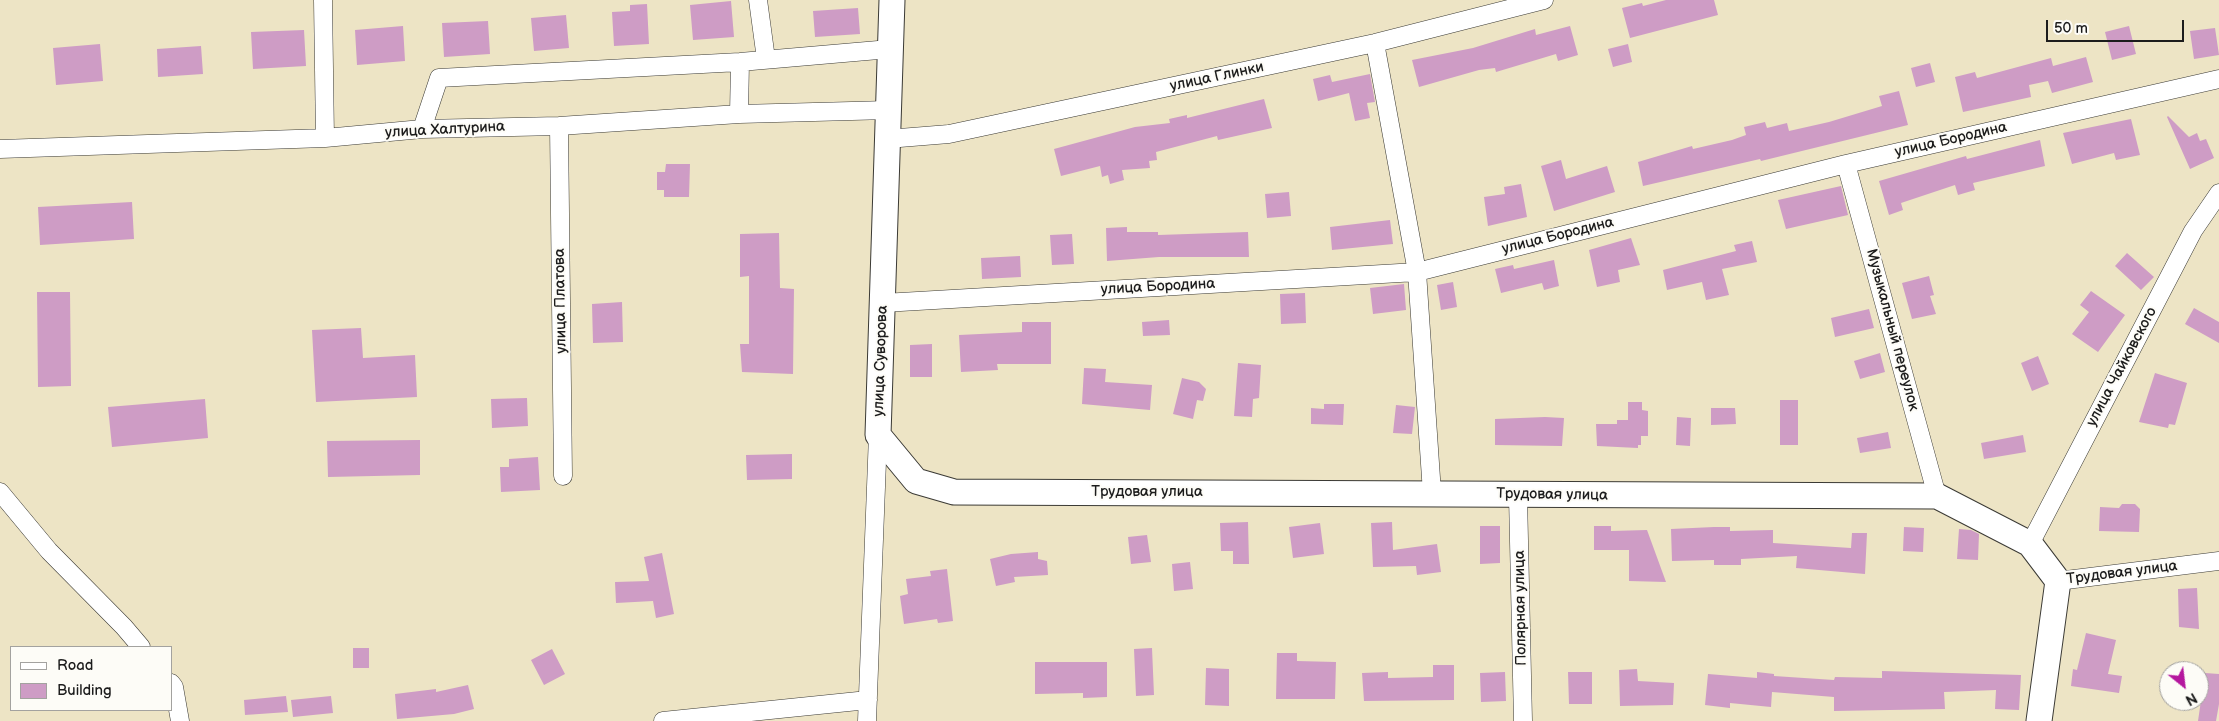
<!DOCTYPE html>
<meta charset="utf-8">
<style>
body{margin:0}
#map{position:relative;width:2219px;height:721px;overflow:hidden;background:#ede4c5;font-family:"Balsamiq Sans",sans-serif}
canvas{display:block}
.legend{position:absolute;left:10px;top:646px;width:162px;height:65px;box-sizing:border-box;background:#fdfcf7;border:1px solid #a3a29f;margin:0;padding:6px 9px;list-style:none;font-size:15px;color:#1c1c1c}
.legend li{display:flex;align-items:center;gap:10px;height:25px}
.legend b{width:25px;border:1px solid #a3a29f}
.north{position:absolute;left:2159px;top:661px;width:50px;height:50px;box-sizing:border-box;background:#fdfcf7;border:1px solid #a3a29f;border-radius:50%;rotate:151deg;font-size:14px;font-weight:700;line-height:20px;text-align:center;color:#1c1c1c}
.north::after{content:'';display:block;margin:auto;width:18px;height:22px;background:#b5179e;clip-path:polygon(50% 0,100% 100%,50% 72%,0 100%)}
.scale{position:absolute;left:2046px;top:20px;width:138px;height:22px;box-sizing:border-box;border:2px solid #1c1c1c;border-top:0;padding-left:6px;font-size:15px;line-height:18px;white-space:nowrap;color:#1c1c1c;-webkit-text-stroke:4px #fdfcf7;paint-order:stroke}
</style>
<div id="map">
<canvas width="2219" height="721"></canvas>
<ul class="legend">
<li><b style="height:6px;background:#fff"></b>Road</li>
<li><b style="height:14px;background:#ce9cc5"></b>Building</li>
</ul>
<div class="north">N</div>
<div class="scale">50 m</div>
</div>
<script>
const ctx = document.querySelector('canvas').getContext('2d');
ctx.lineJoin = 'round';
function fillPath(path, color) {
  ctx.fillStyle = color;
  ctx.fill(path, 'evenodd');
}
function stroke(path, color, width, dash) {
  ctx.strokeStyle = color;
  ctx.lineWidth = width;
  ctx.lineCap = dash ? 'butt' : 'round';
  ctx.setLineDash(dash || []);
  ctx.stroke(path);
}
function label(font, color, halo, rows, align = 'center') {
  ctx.font = font + ' "Balsamiq Sans",sans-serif';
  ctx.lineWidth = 4;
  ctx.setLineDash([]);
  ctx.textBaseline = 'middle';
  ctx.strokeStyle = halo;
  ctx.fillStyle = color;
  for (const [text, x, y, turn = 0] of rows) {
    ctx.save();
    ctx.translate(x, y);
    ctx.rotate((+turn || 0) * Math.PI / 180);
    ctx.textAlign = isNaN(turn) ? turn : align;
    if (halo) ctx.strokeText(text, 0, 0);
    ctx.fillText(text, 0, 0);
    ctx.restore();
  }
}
fillPath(new Path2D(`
 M1666 0H1714L1718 15 1630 38 1622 8 1642 3 1643 6Z
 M731 1 734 37 693 40 690 5Z
 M647 4 649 44 614 46 612 12 630 11V5Z
 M858 8 860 34 815 37 813 11Z
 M566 15 569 48 534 51 531 18Z
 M488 21 490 54 444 57 442 23Z
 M403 26 405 61 357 65 355 30Z
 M1570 26 1578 55 1558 61 1556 54 1496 72 1495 68 1479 70 1419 87 1412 60 1473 48 1535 29 1536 35Z
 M2129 26 2136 54 2112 60 2105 32Z
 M2215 28 2219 55 2194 59 2190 31Z
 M304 30 306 66 253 69 251 32Z
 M100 44 103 81 56 85 53 48Z
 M1628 44 1632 62 1613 67 1608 49Z
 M201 46 203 74 158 77 157 49Z
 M2086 57 2093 82 2052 93 2048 81 2029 85 2031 97 1963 112 1955 77 1975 72 1977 78 2051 58 2053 66Z
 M1930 63 1935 82 1916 87 1911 68Z
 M1370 74 1375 102 1367 103 1370 118 1355 121 1349 93 1318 101 1313 79 1330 75 1332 82Z
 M1899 91 1908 125 1761 161 1760 159 1643 186 1638 162 1692 146 1693 149 1732 140 1746 135 1744 127 1765 122 1767 128 1787 123 1789 131 1829 122 1882 106 1879 96Z
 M1264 99 1272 128 1218 140 1217 136 1156 152 1157 160 1149 161 1150 168 1122 170 1124 180 1110 184 1108 175 1102 177 1100 166 1061 176 1054 149 1135 127 1170 123 1169 119 1187 115V118Z
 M2168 116 2189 137 2197 133 2200 141 2206 139 2214 158 2190 169 2167 117Z
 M2131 119 2140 155 2116 160 2114 153 2072 164 2063 133Z
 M2040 140 2045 166 1973 183 1975 190 1958 195 1955 185 1901 203 1903 210 1889 215 1879 181 1966 156 1967 159Z
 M1561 160 1566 179 1607 166 1615 192 1554 211 1541 166Z
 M666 164H690L689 197H664V190H657V172H665Z
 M1521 184 1527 217 1488 226 1484 197 1505 194 1504 187Z
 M1841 186 1848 215 1786 229 1778 200Z
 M1289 192 1291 216 1267 218 1265 194Z
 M132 202 134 239 40 245 38 207Z
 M1390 220 1393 244 1332 250 1330 227Z
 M1127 227V232H1158V235L1248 232 1249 257H1159L1107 261 1106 228Z
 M779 233 780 288 794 289 793 374 742 372 740 344H749V276L740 277V234Z
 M1072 234 1074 264 1052 265 1050 235Z
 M1631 238 1640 265 1618 270 1620 282 1597 287 1589 250Z
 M1752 241 1757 262 1722 269 1729 295 1706 300 1702 282 1667 290 1663 270 1736 251 1734 245Z
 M2127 253 2154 277 2141 290 2115 266Z
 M1020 256 1021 277 982 279 981 258Z
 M1554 260 1559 286 1544 290 1542 283 1501 293 1495 269 1513 265 1514 269Z
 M1929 276 1934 295 1930 296 1936 314 1912 319 1902 283Z
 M1453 282 1457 307 1441 310 1437 285Z
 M1404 284 1406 310 1373 314 1370 288Z
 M2091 291 2125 315 2098 352 2072 334 2089 312 2080 305Z
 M37 292H70L71 386 38 387Z
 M1305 293 1306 323 1281 324 1280 294Z
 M622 302 623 342 593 343 592 304Z
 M2194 308 2219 322V343L2185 324Z
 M1869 309 1874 328 1835 337 1831 318Z
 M1169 320 1170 335 1143 336 1142 322Z
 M1022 322H1051V364H997L998 370 961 372 959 335 1022 332Z
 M361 328 363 358 415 355 417 397 316 402 312 330Z
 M932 344V377H910V345Z
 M1880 353 1885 372 1860 379 1854 361Z
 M2038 356 2049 384 2032 391 2021 363Z
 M1238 363 1261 365 1259 398 1253 399 1252 417 1234 416Z
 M1084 368 1106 369 1105 382 1152 385 1150 410 1082 404Z
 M2155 373 2187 383 2175 425 2169 424 2168 428 2139 422Z
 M1182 378 1199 382 1206 389 1203 401 1197 400 1193 419 1173 414Z
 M527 398 528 426 492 428 491 399Z
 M205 399 208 438 112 447 108 407Z
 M1780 400H1798V445H1780Z
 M1628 402H1642V410L1648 411V436H1641V445H1638V448L1597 446 1596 424H1617V420H1628Z
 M1324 404H1344L1343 425 1311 424V408L1324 409Z
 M1396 405 1415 407 1412 434 1393 433Z
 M1711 408H1735L1736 424 1711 425Z
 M1545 417 1564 418 1562 446 1495 445V419Z
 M1677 417 1691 418 1690 446 1676 445Z
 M1888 432 1891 448 1860 453 1857 438Z
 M2023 435 2026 452 1984 459 1981 443Z
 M420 440V475L328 477 327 441Z
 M792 454V479L747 480 746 455Z
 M538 457 540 490 501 492 500 467H509V459Z
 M2122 504H2135L2140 509 2139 532 2099 531 2100 507 2119 508Z
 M1248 522 1249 564H1233V551H1221L1220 523Z
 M1392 522 1393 550 1437 544 1441 572 1417 575 1416 566 1373 567 1371 523Z
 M1320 523 1324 554 1293 558 1289 527Z
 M1480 526H1500V563L1480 564Z
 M1594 526H1611V531L1647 530 1666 582 1629 581V550H1594Z
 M1714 527H1730V531L1773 530V543L1851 548 1852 533H1867L1865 574 1796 568 1797 556 1741 559V565H1714V560L1672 561 1671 529Z
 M1904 527 1924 528 1923 552 1903 551Z
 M1959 529 1971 530 1979 534 1978 560 1957 559Z
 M1147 535 1151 562 1131 564 1128 537Z
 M1038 552V559L1047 561 1048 575 1014 577 1015 582 996 586 990 559 1011 554Z
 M662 553 674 614 656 618 653 601 616 603 615 582 649 581 644 557Z
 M1190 562 1193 589 1174 591 1172 564Z
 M947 569 953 621 938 623 937 619 904 624 900 596 908 594 906 579 931 576 930 571Z
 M2197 588 2199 629 2179 627 2178 589Z
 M2086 633 2116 640 2108 674 2122 676 2119 693 2071 686 2073 669 2077 670Z
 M353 648H369V668H353Z
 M1152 648 1154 695 1136 696 1134 649Z
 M552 649 565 674 544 685 531 660Z
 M1277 653H1297V661L1336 662 1335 699H1276Z
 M1035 662H1107V697L1083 698V693L1035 694Z
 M1433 665H1454V700L1364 701 1362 673 1388 672V678L1433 677Z
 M1206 668 1229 669V706L1205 705Z
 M1637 669 1638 681 1674 683 1673 705 1620 706 1619 670Z
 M1882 671 2021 675 2019 710 1995 709 1996 690 1944 692 1945 709 1834 711V697L1772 692 1771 707 1730 703V708L1705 705 1708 674 1757 678V672L1774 674V676L1834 680 1835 677 1882 678Z
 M1505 672 1506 701 1481 702 1480 673Z
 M1568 672H1592V704H1569Z
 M2205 673 2219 674V704L2216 721H2198Z
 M468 685 474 709 454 714 397 719 395 694 436 689V692Z
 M286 696 288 712 245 715 244 700Z
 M331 696 333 713 293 717 291 700Z`), '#ce9cc5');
const minor = new Path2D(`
 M323 0 325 138
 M758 0 766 59
 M1375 43 1417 272 1432 493
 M739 114 740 62
 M559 126 563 476
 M422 129 439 78 740 62 890 49
 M887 139 949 134 1375 43 1544 0
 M0 149 325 138 422 129 559 126 739 114 889 110
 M1846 164 1937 496
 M883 303 1417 272 1846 164 2219 79
 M0 492 49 551 124 627 141 647
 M1518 496 1523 721
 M2030 544 2193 231 2219 193
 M2058 581 2219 561
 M171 683 174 687 180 721
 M663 721 868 700
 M867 721 878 435`);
const secondary = new Path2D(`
 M892 0 878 435 916 481 954 492 1937 496 2030 544 2058 581 2039 721`);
stroke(minor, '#3b3a35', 19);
stroke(secondary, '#3b3a35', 27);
stroke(minor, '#fff', 18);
stroke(secondary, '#fff', 25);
label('15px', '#1c1c1c', '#fdfcf7', [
 ["улица Глинки",1217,77,-12],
 ["улица Халтурина",445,130,-3],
 ["улица Бородина",1951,140,-13],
 ["улица Бородина",1558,236,-14],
 ["улица Бородина",1158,287,-3],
 ["улица Платова",561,301,-91],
 ["Музыкальный переулок",1892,330,75],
 ["улица Суворова",881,361,-88],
 ["улица Чайковского",2122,367,-62],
 ["Трудовая улица",1147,492],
 ["Трудовая улица",1552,495,1],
 ["Трудовая улица",2122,573,-7],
 ["Полярная улица",1521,608,-91]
]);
</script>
